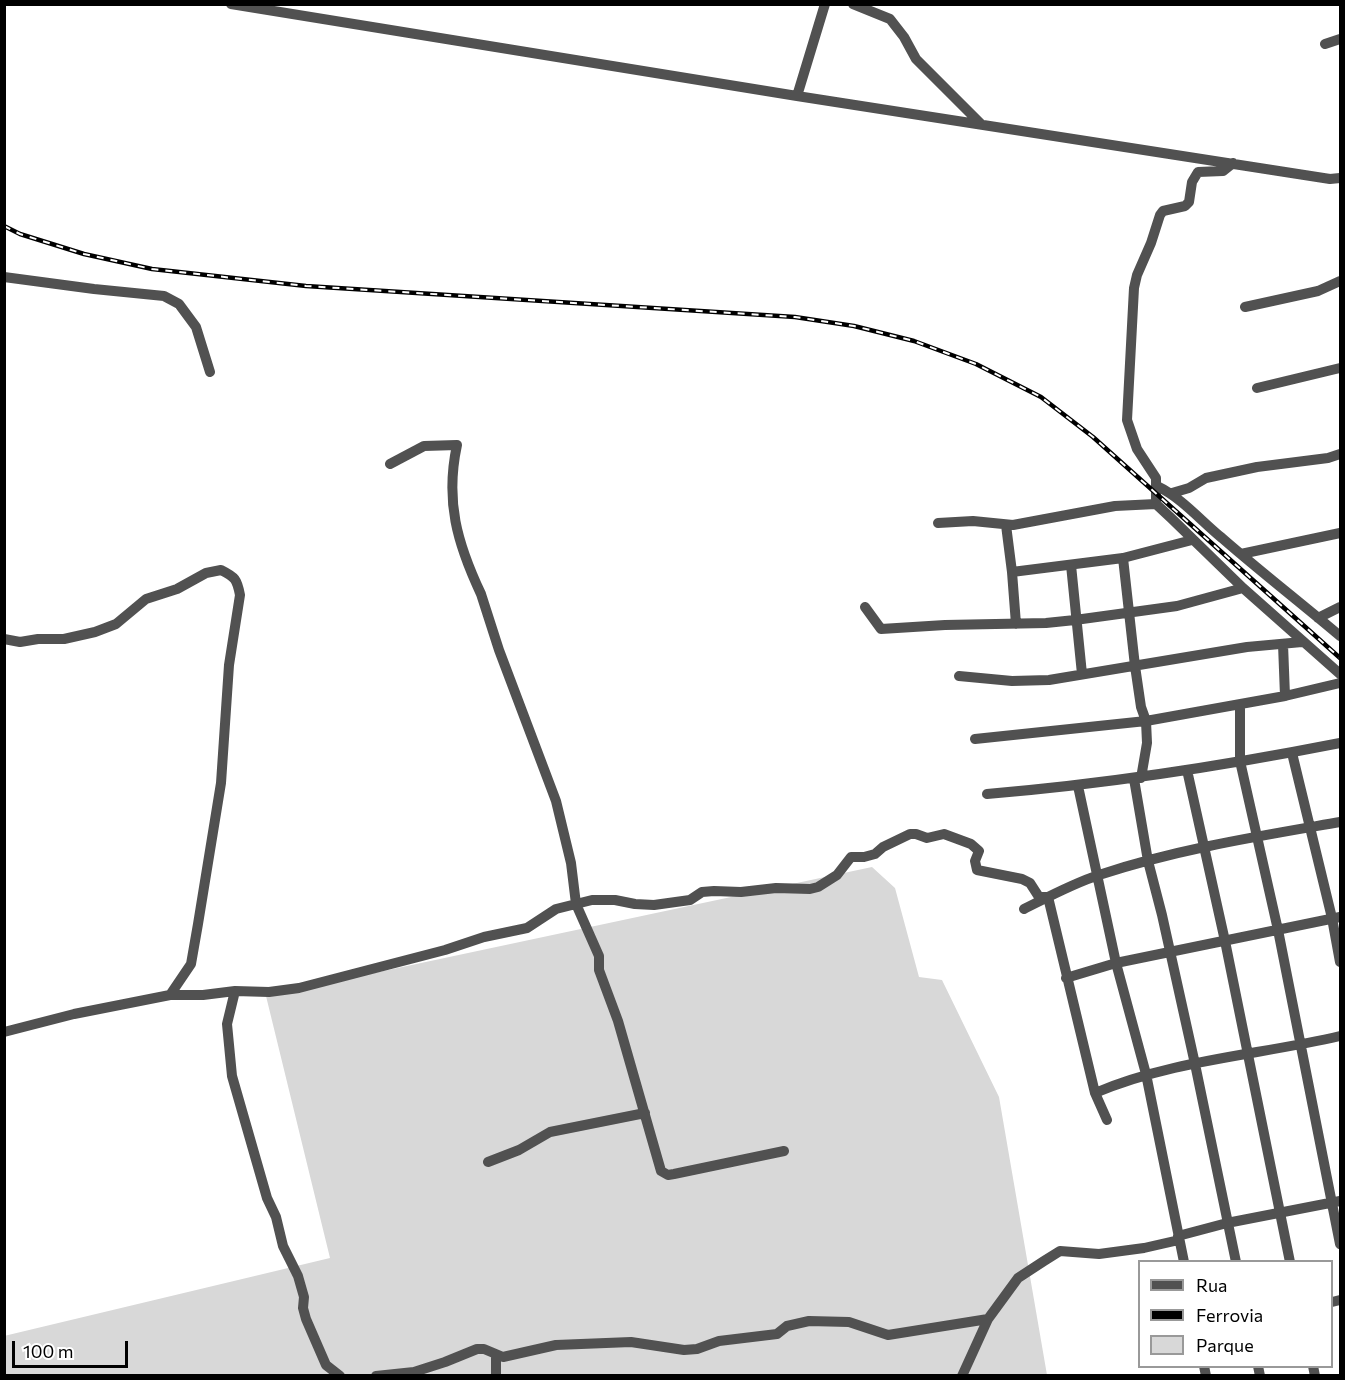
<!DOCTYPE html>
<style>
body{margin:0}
#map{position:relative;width:1345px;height:1380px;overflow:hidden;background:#fff;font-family:Commissioner,sans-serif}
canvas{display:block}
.frame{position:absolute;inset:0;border:6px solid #000;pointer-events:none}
.legend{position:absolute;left:1138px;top:1260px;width:195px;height:108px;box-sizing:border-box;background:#fff;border:2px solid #999;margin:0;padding:8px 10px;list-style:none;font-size:18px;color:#000}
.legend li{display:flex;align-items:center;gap:12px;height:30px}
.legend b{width:30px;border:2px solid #999}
.scale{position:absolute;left:12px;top:1341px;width:116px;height:27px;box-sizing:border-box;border:3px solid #000;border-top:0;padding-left:8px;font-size:18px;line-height:21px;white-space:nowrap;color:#000;-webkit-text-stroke:4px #fff;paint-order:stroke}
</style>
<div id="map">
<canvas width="1345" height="1380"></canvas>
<div class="frame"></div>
<ul class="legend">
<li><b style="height:8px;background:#515151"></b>Rua</li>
<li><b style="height:8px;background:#000"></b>Ferrovia</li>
<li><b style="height:16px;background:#d8d8d8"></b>Parque</li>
</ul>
<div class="scale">100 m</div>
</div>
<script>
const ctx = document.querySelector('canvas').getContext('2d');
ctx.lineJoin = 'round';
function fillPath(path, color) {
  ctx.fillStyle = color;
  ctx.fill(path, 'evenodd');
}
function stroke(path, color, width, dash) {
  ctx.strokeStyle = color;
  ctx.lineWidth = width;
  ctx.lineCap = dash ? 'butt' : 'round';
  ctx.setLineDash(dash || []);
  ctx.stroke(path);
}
fillPath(new Path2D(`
 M872 867 895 888 919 977 942 980 999 1097 1047 1375 5 1376 4 1336 330 1258 266 996Z`), '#d8d8d8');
stroke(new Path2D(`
 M231 4 797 96 1330 179 1340 178
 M853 4 890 19 904 37 916 59 982 125
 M1325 44 1340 39
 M797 96 825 4
 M1233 163 1223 171 1198 172 1192 182 1189 202 1185 206 1163 211 1160 215 1151 243 1137 275 1134 288 1127 420 1137 449 1156 478V504L1171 518 1243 588 1340 674
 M4 277 94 289 164 296 179 304 196 327 210 372
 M1245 307 1318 291 1340 281
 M1257 388 1340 368
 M390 464 424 446 457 445C445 501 457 543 481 594L499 650 556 801 571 863 576 904 599 956V970L618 1021 661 1171 668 1175 674 1174 784 1151
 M1157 486C1182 498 1201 521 1222 538 1261 572 1301 603 1340 636
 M1172 493 1189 488 1206 478 1257 467 1328 458 1340 454
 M938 523 973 521 1013 525 1115 506 1156 504
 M1006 525 1012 572 1016 624
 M1241 554 1340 533
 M1123 558 1135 666 1141 707 1146 721 1147 743 1141 778
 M1071 565 1082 674
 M1012 572 1123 558 1192 540
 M865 607 881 629 945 625 1046 623 1075 620 1177 606 1243 588
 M1318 618 1340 607
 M4 639 20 642 38 639H64L95 632 116 624 146 599 177 589 206 573 221 570C235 577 237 579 240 595L229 665 221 783 198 924 191 964 170 995
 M1283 644 1285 696
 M959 676 1012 681 1049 680 1247 647 1302 642
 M1240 705V761L1278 930 1340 1244
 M975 739 1146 721 1285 696 1340 683
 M1292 753 1332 918 1340 962
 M1187 770 1225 941 1290 1262
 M1134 779 1148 861 1162 915 1195 1064 1236 1262
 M1078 786 1116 963 1146 1074 1184 1262
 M987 794C1106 784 1223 766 1340 743
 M1024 909C1048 897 1074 883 1099 875 1177 849 1260 836 1340 822
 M1066 978 1116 963 1340 917
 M235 991 227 1024 232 1076 267 1198 276 1217 283 1246 298 1276 304 1297 303 1308 306 1319 326 1365 340 1376
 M4 1032 74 1014 170 995H203L235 991 269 992 299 988 445 950 484 937 527 928 556 909 592 900H615L635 904 654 905 690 900 702 892 714 891 741 892 776 888 810 889 818 887 837 875 851 857H864L875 854 883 847 910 834H916L927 838 944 834 971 844 979 851 975 861 977 870 1022 879 1030 883 1039 897H1048L1095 1093 1107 1120
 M1095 1093C1172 1060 1259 1055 1340 1036
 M488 1162 519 1150 550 1132 645 1113
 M1178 1236 1227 1223 1340 1201
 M1332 1302 1340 1300
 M496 1356V1376
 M1204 1366 1206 1376
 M1258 1366 1260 1376
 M1313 1366 1315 1376
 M376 1376 414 1372 445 1362 477 1349H484L503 1357 556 1345 631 1342 684 1350 697 1349 719 1341 777 1334 787 1326 809 1321 849 1322 888 1335 988 1319
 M962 1376 988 1319 1018 1278 1044 1261 1060 1251 1099 1254 1144 1248 1179 1240`), '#515151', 10);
const rail = new Path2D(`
 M4 226 20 234 84 254 152 269 306 286 795 317 854 326 914 341 976 364 1041 397 1093 437 1340 658`);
stroke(rail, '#000', 4.5);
stroke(rail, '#fff', 2, [7]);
</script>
